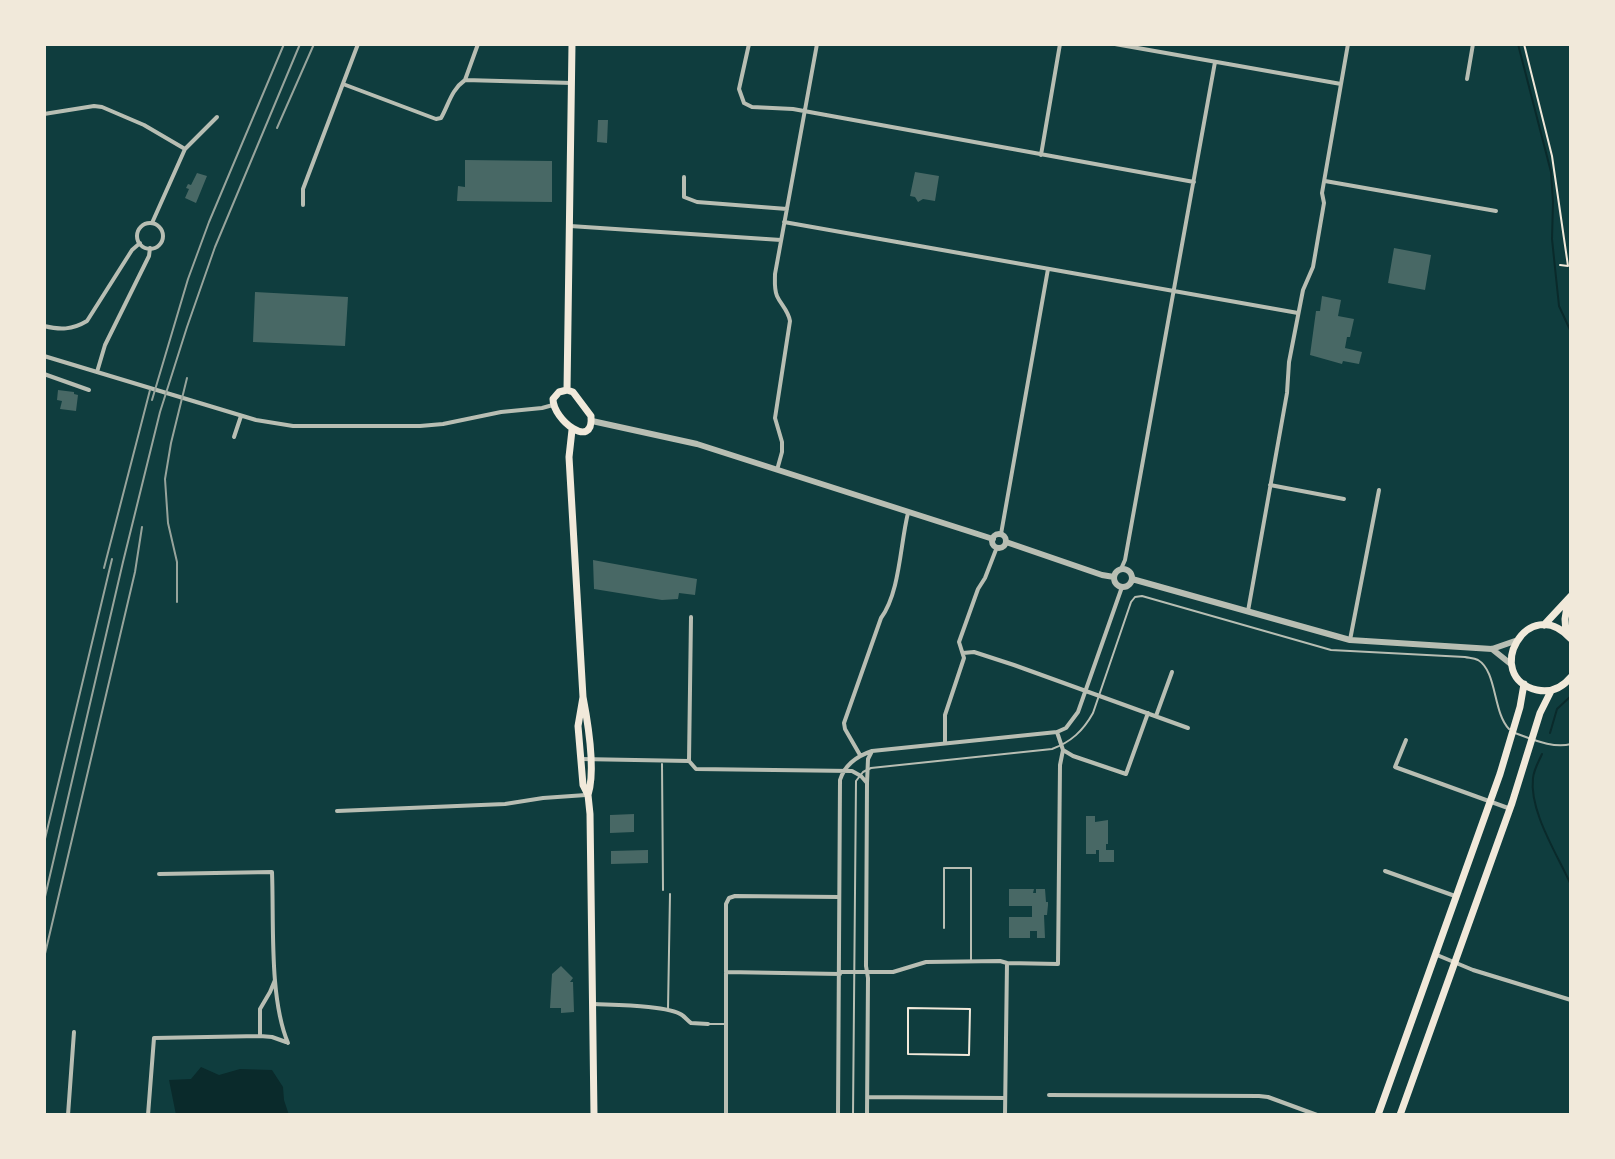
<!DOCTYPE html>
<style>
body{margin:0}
#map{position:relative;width:1615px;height:1159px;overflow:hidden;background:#0f3d3e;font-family:"IBM Plex Sans",sans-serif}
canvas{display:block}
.frame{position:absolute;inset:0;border:46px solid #f1e9da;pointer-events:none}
</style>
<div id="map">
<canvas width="1615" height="1159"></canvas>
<div class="frame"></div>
</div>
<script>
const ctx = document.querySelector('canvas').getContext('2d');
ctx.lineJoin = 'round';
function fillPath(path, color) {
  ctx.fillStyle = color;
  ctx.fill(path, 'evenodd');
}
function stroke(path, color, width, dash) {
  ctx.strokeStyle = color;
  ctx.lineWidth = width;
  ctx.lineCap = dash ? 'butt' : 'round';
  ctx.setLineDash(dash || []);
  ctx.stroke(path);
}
fillPath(new Path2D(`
 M201 1067 219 1075 240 1069 272 1070 283 1087 284 1100 289 1115H176L169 1080 191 1079Z`), '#0a2a2b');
stroke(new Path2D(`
 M1518 44 1551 172 1553 202 1552 239 1559 306 1571 332
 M1550 733 1557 709 1571 696
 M1542 754C1539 761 1534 769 1533 778 1529 811 1557 854 1571 885`), '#0a2a2b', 2);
fillPath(new Path2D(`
 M598 120H608L607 143 597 142Z
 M465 160 552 161V202L457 201 458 186 465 187Z
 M915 172 939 176 935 201 923 199 918 202 915 197 910 196Z
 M197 173 207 176 196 203 185 198 189 189 186 188 188 184 191 185Z
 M1394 248 1431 255 1425 290 1388 283Z
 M255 292 348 297 345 346 253 342Z
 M1322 296 1341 300 1338 316 1354 319 1350 337H1347L1345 348 1362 352 1359 364 1343 361 1342 364 1310 355 1316 311H1320Z
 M58 390 74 392V394L78 395 76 411 60 409 62 401 57 400Z
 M593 560 697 579 695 595 679 593 678 599 662 600 594 589Z
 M634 814V832L610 833V815Z
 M1086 816H1095V822L1108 820V844H1106V850H1114V862H1099V850H1096V854H1086Z
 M648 850V863L611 864V851Z
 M1009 889H1034L1033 893H1036V889H1045L1046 902H1048V905L1047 915H1044L1045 938H1037V931H1030V938H1009V917H1032V906H1009Z
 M561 966 573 978 570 982H573L574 1012 561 1013V1008H550L552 974Z`), '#486865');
stroke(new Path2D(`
 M1524 44 1552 156 1568 266 1560 265
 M908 1008 970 1009 969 1055 908 1054Z`), '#f1e9da', 2);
stroke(new Path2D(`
 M1515 733C1532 739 1553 749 1571 744
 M662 764 663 890
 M944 928V868H971V960
 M668 1009 670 894
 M708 1024H725
 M853 1115 856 781 863 772 871 768 1052 749C1071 742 1083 731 1093 713L1131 602 1135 597 1142 596 1331 650 1465 657C1469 658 1474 658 1478 660 1497 671 1493 713 1509 729`), '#b8beb3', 2);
stroke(new Path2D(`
 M749 44 739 89 744 103 752 107 793 109 1194 182
 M1115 44 1341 84
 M1467 79 1473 44
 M465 80 478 44
 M343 84 436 119 441 118C449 104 451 90 465 80L572 83
 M44 114 94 106 102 107 144 125 185 149
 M1041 155 1060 44
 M684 177V197L697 202 787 209
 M1325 181 1496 211
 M303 205V189L358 44
 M784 222 1298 313
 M152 223 185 149 217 117
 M137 236a13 13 0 1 1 26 0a13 13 0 1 1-26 0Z
 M570 226 781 240
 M44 326C60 330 72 330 87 321L132 250 140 243
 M44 356 256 420 293 426H420L443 424 501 412 542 408 553 405
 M97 372 105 345 149 256 150 248
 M44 374 89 390
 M234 437 241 416
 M777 470 782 452V442L775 418 790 321C788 310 781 305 777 296 774 289 775 281 775 274L817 44
 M1270 485 1344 499
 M1001 534 1048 269
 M1121 569 1125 560 1215 62
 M1248 611 1287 393 1289 362 1303 290 1313 267 1324 203 1322 193 1348 44
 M1350 640 1379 490
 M963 653 974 652 1014 665 1188 728
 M1156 716 1172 672
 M1406 740 1395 767 1508 808
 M945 743V715L964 658 959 642 978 589 985 578 997 547
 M1063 750 1073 756 1126 774 1148 713
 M860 755 845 729 844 723 881 618C900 592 900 545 908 513
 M581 759 689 761
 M689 761 696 769 852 771 861 776 867 783
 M689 761 691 617
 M337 811 505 804 543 798 586 795
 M1385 871 1455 896
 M159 874 272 872C274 922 269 998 288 1043
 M839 897 735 896 729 898 726 904V972L840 974
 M1437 955 1473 970 1571 1000
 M840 972H893L926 962 1000 961 1007 963
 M726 973V1115
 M594 1004C612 1005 668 1005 682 1015 685 1017 688 1021 691 1023L708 1024
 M260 1035V1009L270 992 275 980
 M1049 1095 1259 1096 1268 1097 1317 1115
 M868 1097 1005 1098
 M68 1115 74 1032
 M148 1115 154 1038 260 1036 272 1037 286 1042
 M838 1115 840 780C845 764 857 756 872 751L1057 732 1066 728 1078 712 1122 587
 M867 1115 868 978 866 966 867 783 868 759 872 751
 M1005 1115 1007 963 1058 964 1060 765 1063 750 1057 732`), '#b8beb3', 4);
stroke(new Path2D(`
 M592 421 697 444 993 539
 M992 541a7 7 0 1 1 14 0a7 7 0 1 1-14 0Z
 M1006 542 1102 575 1114 577
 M1114 578a9 9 0 1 1 18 0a9 9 0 1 1-18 0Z
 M1132 579 1350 640 1492 649 1515 641
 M1492 649 1512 665`), '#b8beb3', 6);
stroke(new Path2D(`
 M567 390 572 44
 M567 390 573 392 591 416C594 451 553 420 553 399L559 392Z
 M572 430 569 457 583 697C588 723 596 770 588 795
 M1544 625 1571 596
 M1566 633 1565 619 1568 600
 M1571 639C1528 591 1481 677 1537 690 1551 693 1562 688 1571 677
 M583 697 578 726 583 785 588 795 590 814 594 1115
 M1378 1115 1500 774 1520 707 1524 684
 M1400 1115 1512 803 1540 713 1551 691`), '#f1e9da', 7);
stroke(new Path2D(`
 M277 128 314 44
 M152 400 188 279 209 222 284 44
 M104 568 150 390
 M177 602V562L168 523 165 479 171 443 187 378
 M44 843 112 559
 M44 901 123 562 160 412 187 327 215 247 300 44
 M44 958 135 572 142 527`), '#97a49c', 2);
</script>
